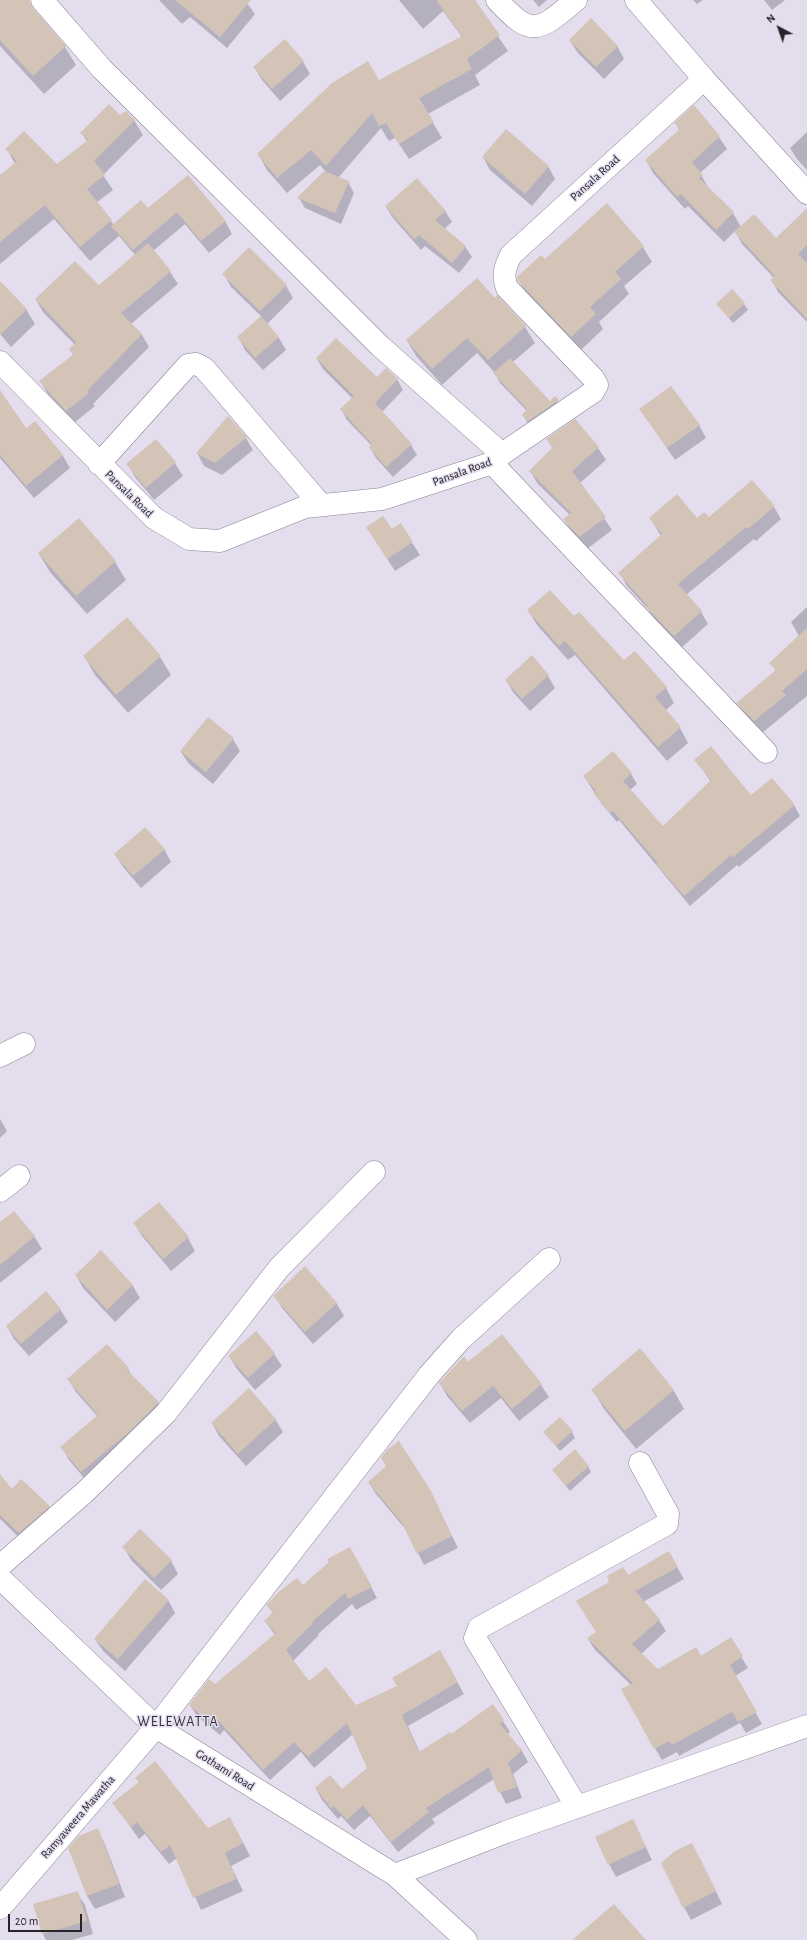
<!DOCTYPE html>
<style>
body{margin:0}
#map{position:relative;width:807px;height:1940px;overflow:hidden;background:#e3ddee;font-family:"Alegreya Sans",sans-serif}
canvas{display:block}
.north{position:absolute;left:759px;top:8px;width:40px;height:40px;-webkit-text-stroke:3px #e3ddee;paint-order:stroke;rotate:319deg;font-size:11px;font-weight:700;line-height:16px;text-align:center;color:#26232a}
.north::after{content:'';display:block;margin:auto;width:14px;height:18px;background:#26232a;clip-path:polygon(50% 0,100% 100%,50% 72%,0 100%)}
.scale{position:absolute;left:8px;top:1914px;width:74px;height:18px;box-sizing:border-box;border:2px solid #26232a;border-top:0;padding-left:5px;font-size:12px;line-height:14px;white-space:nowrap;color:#26232a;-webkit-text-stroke:3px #e3ddee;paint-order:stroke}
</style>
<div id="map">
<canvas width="807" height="1940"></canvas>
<div class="north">N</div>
<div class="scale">20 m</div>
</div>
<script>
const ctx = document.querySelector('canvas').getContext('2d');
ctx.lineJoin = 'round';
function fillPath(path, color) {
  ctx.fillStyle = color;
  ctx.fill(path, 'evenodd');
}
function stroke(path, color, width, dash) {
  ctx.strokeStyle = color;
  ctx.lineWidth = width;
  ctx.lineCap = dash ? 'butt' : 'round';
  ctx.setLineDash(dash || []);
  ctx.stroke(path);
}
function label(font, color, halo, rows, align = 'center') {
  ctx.font = font + ' "Alegreya Sans",sans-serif';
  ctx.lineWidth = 3;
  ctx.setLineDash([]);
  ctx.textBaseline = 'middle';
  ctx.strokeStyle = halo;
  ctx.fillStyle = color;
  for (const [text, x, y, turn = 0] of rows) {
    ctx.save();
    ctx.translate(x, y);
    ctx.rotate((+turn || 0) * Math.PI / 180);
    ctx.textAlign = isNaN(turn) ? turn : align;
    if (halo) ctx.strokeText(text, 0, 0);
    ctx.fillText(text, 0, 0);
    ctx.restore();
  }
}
fillPath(new Path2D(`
 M1 0H28L36 14 65 47 76 65 44 94 0 46V1Z
 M159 0H245L255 14 227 48 190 17 182 24Z
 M399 0H473L508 51 475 75 480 85 428 114 442 138 409 159 395 138 389 141 381 128 338 178 348 182 354 193 341 224 305 208 299 198 328 174 320 165 287 193 267 170 258 154 378 81 462 37 443 11 423 29Z
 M533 0H547L539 7Z
 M693 0H703L697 4Z
 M764 0H785L772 10Z
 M570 41 617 46 624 59 604 79 578 53Z
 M303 62 310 74 280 101 262 80 254 67Z
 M694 107 719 137 727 149 700 173 709 189 733 213 741 227 776 239 807 220V322L778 292 772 280 774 278 742 244 735 231 724 242 688 206 685 209 653 173 646 160 680 131 676 123Z
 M120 116 134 120 143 135 103 175 113 190 97 202 114 225 147 209 188 176 225 221 232 234 209 253 185 224 153 251 170 272 178 284 131 324 142 335 149 347 93 404 95 406 74 423 48 394 41 382 74 356 70 350 75 345 43 312 36 300 99 286 135 255 119 236 90 261 54 219 0 264V176L15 164 7 149 57 166 87 142 82 133Z
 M807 132V170L797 159 790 148Z
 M483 157 548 166 555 179 532 206 490 170Z
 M386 207 445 211 452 222 444 229 465 246 472 257 459 273 425 246 421 250 393 218Z
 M643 247 652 262 624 286 629 294 599 322 603 329 580 351 528 297 519 281 545 261Z
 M224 274 286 286 293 298 267 324 279 338 286 350 263 370 245 350 238 337 262 317 231 287Z
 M0 282 26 309 35 324 11 347 0 334Z
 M497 297 525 327 535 343 513 362 550 403 555 398 563 411 529 425 523 415 527 411 500 383 495 373 477 353 442 385 417 357 407 341Z
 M717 304H744L748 310 733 323Z
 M317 359 377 378 397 379 403 390 382 412 411 445 417 455 393 477 376 458 370 448 372 446 347 420 341 409 353 399 323 369Z
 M0 392 26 430 35 422 63 456 70 468 34 498 0 458Z
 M641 410 699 425 706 438 675 460Z
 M575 421 598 448 606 460 580 483 612 530 587 549 572 532 564 519 570 515 538 484 530 471 553 449 547 439Z
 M246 438 253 450 222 475 204 466 197 453Z
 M156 440 175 463 183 476 154 500 135 477 128 464Z
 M774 507 781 519 756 541 754 539 686 595 701 612 708 624 681 648 655 620 648 609 627 586 620 573 661 536 650 518 697 520Z
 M79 519 115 562 126 580 87 614 50 572 39 554Z
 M400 524 420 555 395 571 375 540Z
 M807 607V696L762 733 745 715 738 703 776 671 771 663 799 636 791 622Z
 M528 610 574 618 624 662 666 688 674 703 665 711 680 728 688 743 667 761 575 655 568 660 537 625Z
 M127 619 160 657 171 675 128 713 95 675 84 656Z
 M548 676 555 688 530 711 513 692 506 680Z
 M233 739 240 751 213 784 189 764 181 752Z
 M613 752 631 774 637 784 630 790 663 828 711 782 696 760 751 797 794 805 800 816 739 867 737 865 690 906 619 820 617 822 601 803 584 776Z
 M164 849 171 862 141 888 123 867 115 854Z
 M0 1119 7 1131 0 1138Z
 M159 1203 188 1238 195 1251 171 1271 142 1236 135 1224Z
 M0 1224 34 1236 42 1249 0 1283Z
 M101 1251 133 1286 140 1298 115 1322 83 1288 76 1275Z
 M305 1268 337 1304 344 1316 313 1344 282 1308 275 1296Z
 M60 1309 68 1322 29 1356 14 1339 7 1326Z
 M256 1333 274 1354 282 1366 255 1390 237 1369 229 1356Z
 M502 1336 541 1385 549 1397 519 1421 501 1398 470 1423 447 1396 440 1383Z
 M639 1350 674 1391 684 1409 636 1449 604 1409 593 1390Z
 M128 1369 132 1376 158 1403 165 1415 89 1484 69 1460 62 1447 98 1417 76 1392 68 1379Z
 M275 1419 283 1432 246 1466 219 1436 212 1423Z
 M545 1432H572L575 1438 560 1451Z
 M588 1466 591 1472 570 1491 553 1470Z
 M0 1476 12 1490 49 1507 56 1519 27 1545 0 1519Z
 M369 1483 430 1492 458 1548 424 1565 407 1531 376 1494Z
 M124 1547 171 1561 178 1574 161 1590 131 1560Z
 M668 1552 684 1579 643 1602 659 1620 666 1631 641 1654 658 1670 701 1658 730 1638 748 1668 735 1676 762 1724 746 1733 740 1723 679 1756 677 1752 662 1760 655 1748 631 1685 595 1650 588 1639 597 1633 627 1576Z
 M356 1559 377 1598 356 1610 352 1604 318 1634 319 1635 293 1661 309 1683 356 1706 399 1687 440 1652 464 1694 408 1726 420 1753 451 1735 493 1706 510 1732 507 1734 522 1751 528 1762 513 1774 522 1798 506 1804 494 1779 432 1819 435 1823 398 1852 370 1816 354 1830 341 1816 338 1819 322 1800 316 1789 342 1791 369 1769 353 1734 314 1768 301 1752 270 1780 224 1730 220 1735 197 1716 190 1705 275 1635 265 1621 273 1614 268 1605Z
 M168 1600 175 1613 125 1671 103 1651 95 1639Z
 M137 1778 208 1829 237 1831 250 1856 231 1866 243 1891 201 1910 177 1858 169 1864 145 1834 139 1839 113 1803 139 1783Z
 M633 1820 652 1860 616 1877 609 1864Z
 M97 1830 104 1842 125 1897 95 1909 87 1896 69 1848Z
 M699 1857 722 1904 691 1920 684 1907Z
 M77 1893 85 1905 93 1934 72 1940H46L43 1934 35 1905Z`), '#0003');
fillPath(new Path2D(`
 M0 0H29L33 8 66 46 33 76 0 40Z
 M175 0H251L220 37Z
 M436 0H475L500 35 467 59 472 69 419 98 434 122 399 144 386 123 379 126 372 113 326 166 311 150 277 178 257 154 332 83 368 61 379 80 462 36Z
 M591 18 618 46 596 67 569 40Z
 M285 39 304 61 272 89 253 67Z
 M109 104 120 115 126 111 135 120 94 161 105 175 87 189 112 220 80 247 45 205 0 242V175L17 161 5 149 24 131 57 164 88 140 80 133Z
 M694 105 720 136 692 162 703 175 699 178 734 212 716 230 681 194 677 197 645 160 680 129 674 123Z
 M506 129 549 166 525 194 482 157Z
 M324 171 349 181 335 213 297 198Z
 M188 175 226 221 201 241 177 212 133 250 111 226 141 200 148 208Z
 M417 178 446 211 435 220 466 246 452 263 419 235 414 239 385 206Z
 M607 203 644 246 615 272 621 279 590 307 596 314 571 337 518 281 517 277 541 255 545 259Z
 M807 208V245L798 254 807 263V319L770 280 775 276 734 232 754 214 776 238Z
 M148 243 171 271 121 313 142 334 87 391 89 393 66 411 39 381 74 354 69 349 76 342 35 299 75 261 99 285Z
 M249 247 287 285 260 311 222 274Z
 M477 278 495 298 497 295 526 326 488 360 467 338 432 369 406 340Z
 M0 281 27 309 0 335Z
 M732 289 745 303 729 318 716 304Z
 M261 316 279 337 255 358 237 337Z
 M336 338 377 377 386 368 398 379 375 403 412 444 386 467 369 447 372 444 340 409 354 396 316 358Z
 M510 358 550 401 555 396 559 400 528 421 522 415 527 409 493 373Z
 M671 386 700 425 667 448 639 409Z
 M0 390 26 428 35 421 63 455 26 486 0 455Z
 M228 416 247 437 215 463 196 453Z
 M575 419 599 447 572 471 606 517 579 537 563 519 571 513 529 471 553 447 546 439Z
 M156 439 176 462 146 488 126 464Z
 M752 480 775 506 748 529 746 527 678 584 702 611 674 636 646 607 648 606 618 573 662 534 649 518 677 494 697 518 704 512 709 517Z
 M383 516 392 529 401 523 413 542 387 559 366 527Z
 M79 518 116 561 76 596 38 553Z
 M550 590 574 616 579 612 624 660 635 651 667 687 655 697 681 727 658 747 565 641 559 646 527 610Z
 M127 617 161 656 116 695 83 656Z
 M807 628V669L782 691 786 695 754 721 736 703 776 670 769 663Z
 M532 655 549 675 522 699 505 680Z
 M208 717 234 738 206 772 180 751Z
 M711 746 751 795 772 778 795 805 733 857 731 855 684 896 656 864 658 863 613 811 610 813 593 793 596 791 583 776 613 751 632 773 623 781 663 826 711 780 694 760Z
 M145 827 165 849 133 876 114 854Z
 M159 1202 189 1237 163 1259 133 1223Z
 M14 1211 35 1236 0 1265V1222Z
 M101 1250 133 1285 107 1310 75 1275Z
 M305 1266 337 1303 305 1332 273 1296Z
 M46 1291 61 1309 21 1344 6 1326Z
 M256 1331 275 1353 248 1378 228 1356Z
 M502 1334 542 1384 512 1409 493 1386 462 1411 439 1383 464 1356 468 1362Z
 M107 1344 129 1368 127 1370 159 1402 129 1432 81 1472 60 1447 98 1415 67 1379Z
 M640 1348 674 1390 625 1431 591 1390Z
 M249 1388 276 1419 238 1454 211 1423Z
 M560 1417 573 1431 556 1446 543 1432Z
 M399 1441 431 1491 452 1536 417 1554 402 1523 368 1482 386 1466 381 1458 388 1449Z
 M575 1449 589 1466 566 1486 552 1470Z
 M0 1474 12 1489 21 1479 50 1506 19 1533 0 1515Z
 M140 1529 172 1560 154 1578 122 1547Z
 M350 1547 372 1587 348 1599 345 1593 312 1622 313 1623 286 1650 309 1681 326 1667 356 1705 397 1686 392 1678 440 1650 458 1682 402 1715 419 1752 450 1732 451 1734 493 1704 504 1720 500 1724 522 1750 508 1763 517 1787 498 1793 489 1767 426 1808 429 1812 391 1842 363 1805 347 1820 334 1806 331 1808 315 1788 330 1775 342 1789 367 1768 347 1723 308 1757 294 1742 263 1770 218 1720 214 1725 189 1705 209 1679 215 1684 276 1633 264 1621 273 1612 266 1605 280 1591 297 1578 303 1585 329 1562 327 1559Z
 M669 1551 678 1567 635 1591 660 1619 632 1644 658 1669 696 1647 701 1656 731 1637 743 1656 730 1665 757 1712 738 1722 732 1712 672 1745 669 1741 654 1749 621 1689 633 1683 587 1638 596 1632 576 1601 609 1582 607 1576 623 1567 628 1575Z
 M145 1579 169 1600 118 1659 94 1639Z
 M155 1761 208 1828 230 1817 243 1843 225 1853 236 1879 193 1898 170 1845 161 1852 137 1822 131 1827 112 1803 139 1782 135 1778Z
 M633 1819 646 1847 608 1865 595 1837Z
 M98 1828 119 1884 87 1896 68 1848 79 1836Z
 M692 1843 716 1891 683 1908 661 1863 675 1851Z
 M78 1891 87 1921 42 1934 33 1904Z
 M614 1904 646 1940H572Z`), '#d3c4b7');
const minor = new Path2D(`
 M42 0 102 69 380 346 502 454
 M497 0C532 39 539 31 576 0
 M636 0 704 79 807 193
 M0 362 154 518 189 539 220 541 305 507 382 499 492 463 502 454 593 392 597 385 593 378 507 288C502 275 505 267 511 255L704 79
 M492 463 766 752
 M99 464 188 365 196 364 204 368 321 505
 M0 1056 24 1044
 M0 1191 19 1176
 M0 1566 85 1492 166 1413 279 1268 374 1172
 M0 1578 156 1727 395 1875 466 1940
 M577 1807 475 1638 479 1628 667 1524 668 1514 640 1463
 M395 1875 506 1832 807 1726
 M0 1908 156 1727 429 1375 461 1339 549 1259`);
stroke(minor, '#898393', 23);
stroke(minor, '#fff', 22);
label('12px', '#26232a', '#e3ddee', [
 ["Pansala Road",595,178,-42],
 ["Pansala Road",462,472,-20],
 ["Pansala Road",129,494,44],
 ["Gothami Road",225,1770,32],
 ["Ramyaweera Mawatha",78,1817,-49]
]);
ctx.letterSpacing = '1px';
label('14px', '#332e3b', '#e3ddee', [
 ["WELEWATTA",178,1722]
]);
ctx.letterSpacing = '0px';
</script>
